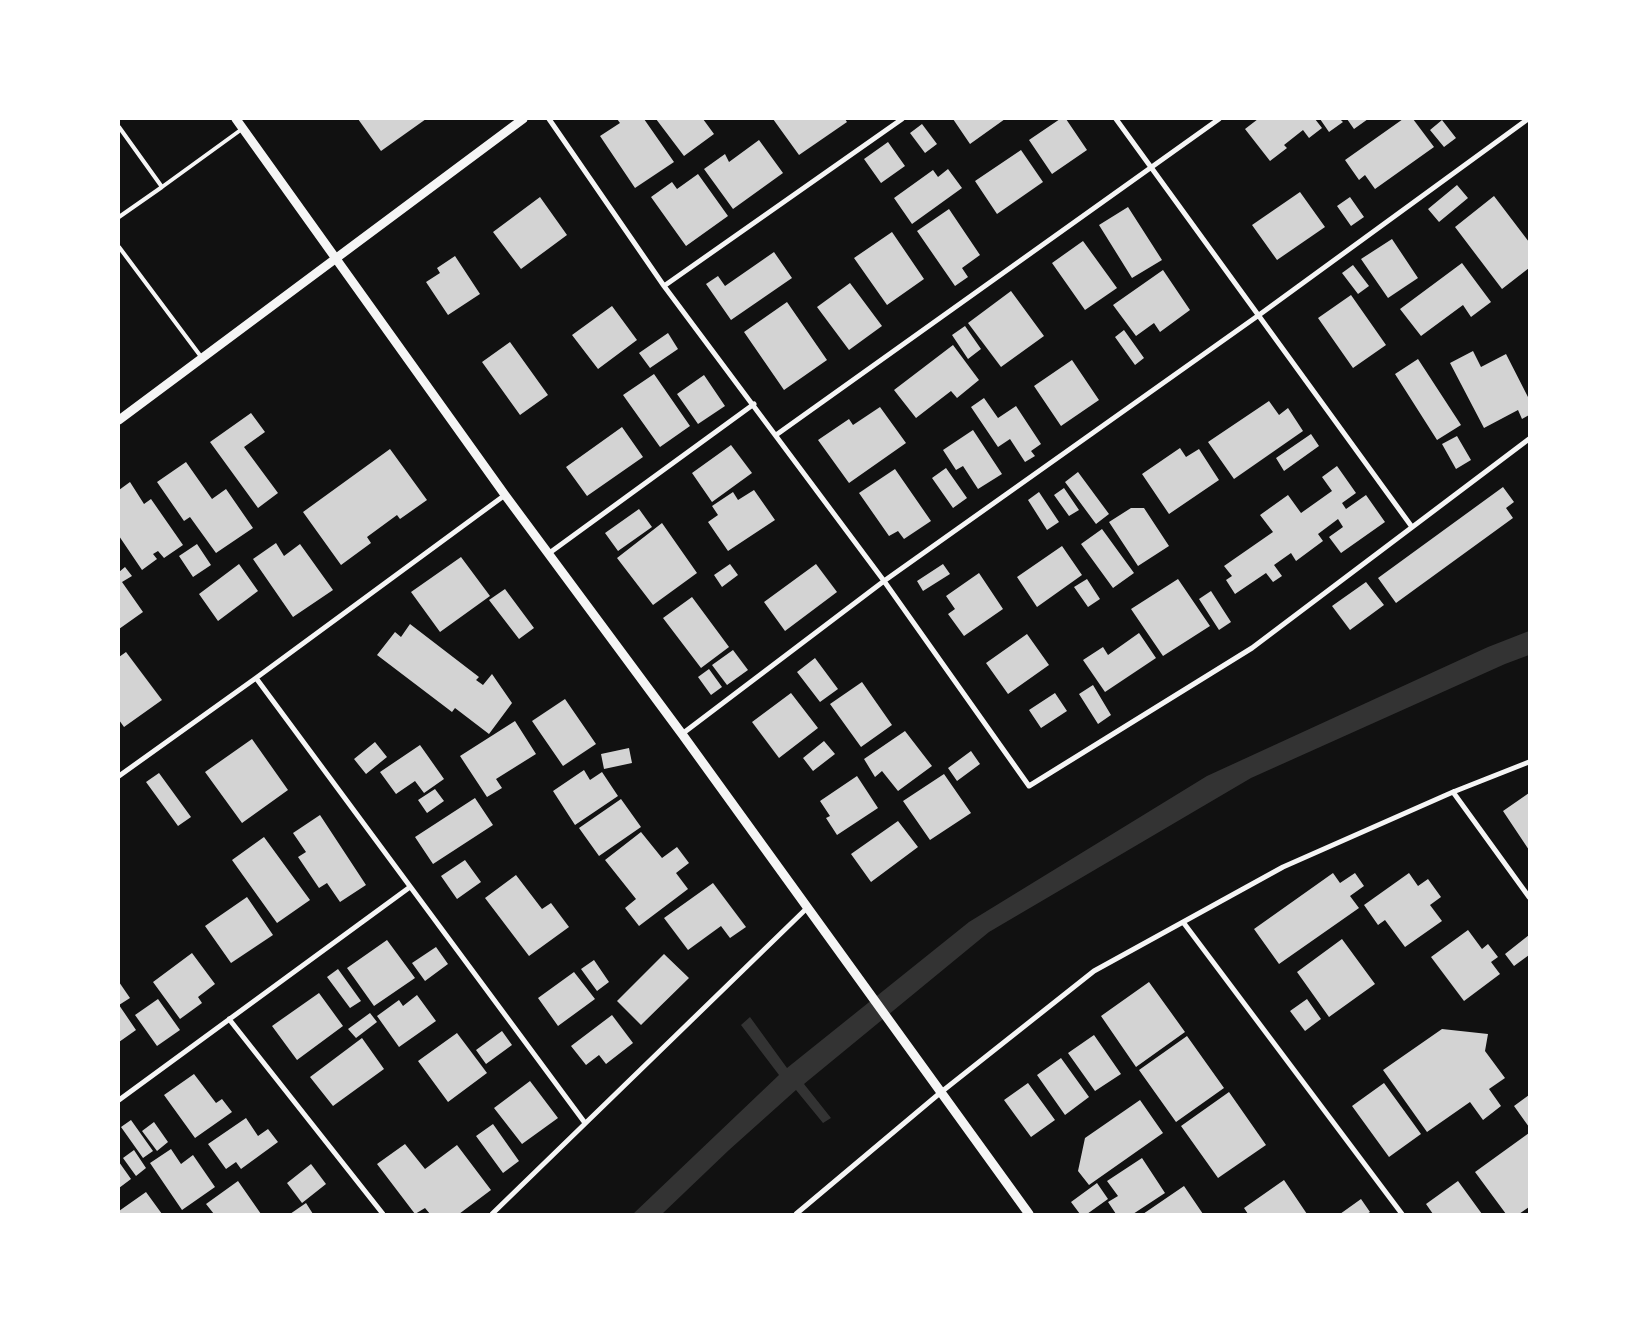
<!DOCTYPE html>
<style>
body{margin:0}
#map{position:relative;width:1648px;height:1333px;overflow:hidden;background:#111;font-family:"Golos Text",sans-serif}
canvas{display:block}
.frame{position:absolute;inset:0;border:120px solid #fff;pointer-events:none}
</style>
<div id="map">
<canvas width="1648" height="1333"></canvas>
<div class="frame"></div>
</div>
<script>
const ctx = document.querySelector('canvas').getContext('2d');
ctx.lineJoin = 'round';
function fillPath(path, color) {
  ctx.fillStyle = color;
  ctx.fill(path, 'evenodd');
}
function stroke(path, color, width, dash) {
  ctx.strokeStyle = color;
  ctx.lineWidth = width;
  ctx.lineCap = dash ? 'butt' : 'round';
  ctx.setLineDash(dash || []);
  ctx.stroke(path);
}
fillPath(new Path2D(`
 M1529 631V655L1505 664 1251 778 989 932 804 1084 831 1118 823 1123 796 1090 729 1150 662 1214H633L779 1075 741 1025 750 1017 787 1068 969 922 1207 776 1488 647Z`), '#333');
fillPath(new Path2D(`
 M358 119H426L381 151Z
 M617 119H644L674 162 635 188 600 136 620 123Z
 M656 119H703L714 134 684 156Z
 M773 119H845L847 122 799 155Z
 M953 119H1005L970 144Z
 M1060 119H1066L1087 150 1052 174 1029 140Z
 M1258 119H1315L1322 128 1309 138 1303 130 1284 145 1287 148 1270 161 1245 129Z
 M1320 119H1340L1343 122 1329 132Z
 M1347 119H1368L1354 129Z
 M1403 119H1413L1434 147 1375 189 1365 175 1359 180 1345 160Z
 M1442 120 1456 138 1444 147 1430 130Z
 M922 124 937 144 925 153 910 133Z
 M759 140 783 173 733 209 704 169 725 154 729 162Z
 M888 142 905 166 881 183 864 159Z
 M1021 150 1043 182 997 214 975 181Z
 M948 169 962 188 912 224 894 198 933 170 938 177Z
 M698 174 728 216 686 246 651 197 672 182 677 189Z
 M1457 185 1468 198 1439 222 1428 209Z
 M1300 192 1325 227 1277 260 1252 225Z
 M1494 196 1529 242V268L1502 289 1455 227Z
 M540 197 567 235 521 269 493 232Z
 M1350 197 1364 217 1351 226 1337 206Z
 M1128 207 1162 260 1132 278 1099 225Z
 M949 209 980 255 962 268 968 277 955 286 917 231Z
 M892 232 924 279 887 305 854 258Z
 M1392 239 1418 278 1388 298 1361 259Z
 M1083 241 1117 288 1085 310 1052 263Z
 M774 252 792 278 731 320 706 284 718 276 725 286Z
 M455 256 480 294 448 315 426 282 440 273 437 268Z
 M1462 263 1491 302 1471 317 1463 305 1421 336 1400 309Z
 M1353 265 1369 286 1358 294 1342 273Z
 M1163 270 1190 310 1160 332 1154 323 1136 336 1113 305Z
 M850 283 882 326 849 350 817 307Z
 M1011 291 1044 336 1001 367 968 323Z
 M1351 295 1386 345 1353 368 1318 318Z
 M787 302 827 360 784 390 744 332Z
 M612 306 637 340 598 369 572 335Z
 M965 326 981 349 968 359 952 335Z
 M1124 330 1144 358 1135 365 1115 337Z
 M668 333 678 349 650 368 639 353Z
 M510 342 548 395 520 415 482 362Z
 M953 345 979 380 957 398 951 391 916 418 894 390Z
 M1473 351 1481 367 1506 354 1529 399V415L1522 419 1518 410 1484 428 1450 363Z
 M1418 359 1461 425 1437 440 1395 374Z
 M1072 360 1099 400 1061 426 1034 386Z
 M654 374 690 426 660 447 623 395Z
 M704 375 725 406 698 424 677 394Z
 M984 398 998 418 1016 406 1041 444 1031 451 1035 456 1025 462 1010 439 998 447 971 407Z
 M1269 401 1279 415 1288 408 1303 431 1234 479 1208 442Z
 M880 407 906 443 849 483 818 440 849 419 853 425Z
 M251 413 265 432 244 447 278 493 258 508 210 442Z
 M622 427 643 457 587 496 566 467Z
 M973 430 1002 474 978 489 963 466 956 470 943 450Z
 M1311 434 1319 446 1284 471 1276 458Z
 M1457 436 1471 460 1456 469 1442 444Z
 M731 445 752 473 712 502 692 473Z
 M1180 448 1186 457 1199 449 1219 480 1169 514 1142 474Z
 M390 449 427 500 400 519 397 515 367 537 371 543 341 565 303 512Z
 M186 462 212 499 226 489 253 528 216 553 190 517 184 521 157 482Z
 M1337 466 1356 493 1342 503 1346 509 1366 495 1385 522 1341 553 1329 537 1343 527 1338 519 1318 534 1323 541 1296 561 1291 553 1274 565 1282 576 1273 582 1266 573 1235 594 1226 580 1232 576 1224 566 1273 532 1260 515 1288 495 1301 513 1332 491 1322 477Z
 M946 468 967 498 953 508 932 478Z
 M895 469 931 521 904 539 898 531 889 536 859 493Z
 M1078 472 1109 514 1096 524 1065 482Z
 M130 482 144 504 151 499 183 545 164 558 158 551 153 554 157 559 142 570 119 536V490Z
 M1503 487 1514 502 1506 508 1513 518 1396 603 1378 578Z
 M1064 488 1079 510 1069 516 1054 495Z
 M754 490 775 520 728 551 708 522 718 515 712 506 733 492 738 500Z
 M1039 492 1059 522 1047 530 1028 500Z
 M1131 508H1144L1169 546 1138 566 1109 522Z
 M639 509 652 527 618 551 605 533Z
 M662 523 697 573 653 605 617 558Z
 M1102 529 1134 573 1113 588 1081 544Z
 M276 543 284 556 300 544 333 590 293 617 253 559Z
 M197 544 211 565 193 577 179 556Z
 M1062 546 1082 575 1037 607 1017 577Z
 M461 557 490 596 440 632 411 592Z
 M239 564 258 591 218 621 199 594Z
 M730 564 738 575 722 587 714 575Z
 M816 564 837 592 785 631 764 602Z
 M943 564 950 574 923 591 917 581Z
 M125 567 132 576 122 582 143 612 119 629V572Z
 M979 573 1003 609 964 636 948 614 955 609 946 596Z
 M1087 579 1100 599 1088 607 1074 587Z
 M1178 579 1210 626 1163 656 1131 609Z
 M1366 582 1384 605 1350 630 1332 606Z
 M505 589 534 628 519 639 489 600Z
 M1211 591 1231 622 1219 630 1199 599Z
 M692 597 729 647 701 668 663 618Z
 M410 624 479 677 476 680 483 685 492 674 512 703 489 734 455 708 452 712 377 655 395 632 401 637Z
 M1139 633 1156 658 1105 692 1083 660 1103 647 1108 655Z
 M1027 634 1049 665 1008 694 986 663Z
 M733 650 748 670 727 685 712 665Z
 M126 652 162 700 124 727 119 720V657Z
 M815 658 838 689 820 702 797 672Z
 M709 669 722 687 711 695 698 677Z
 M862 682 892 725 861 747 830 704Z
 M1093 685 1111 715 1098 724 1079 694Z
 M791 693 818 728 779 758 752 722Z
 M1055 693 1067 711 1041 728 1029 710Z
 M565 699 596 744 563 766 532 721Z
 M515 721 536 754 496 779 502 788 487 797 460 756Z
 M905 731 932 766 898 791 882 771 875 777 864 759Z
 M252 739 288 790 242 823 205 772Z
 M824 741 835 754 813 771 803 758Z
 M375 742 387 757 366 774 354 759Z
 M420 745 444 779 424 793 415 781 396 794 380 772Z
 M629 748 632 763 604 769 601 754Z
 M971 751 980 764 957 781 948 768Z
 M584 770 590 780 602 772 618 796 575 825 553 791Z
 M159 773 191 817 178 826 146 782Z
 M944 774 971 813 930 840 903 801Z
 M857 776 878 808 837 835 826 818 830 816 820 801Z
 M435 789 444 801 427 813 418 800Z
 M1529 793V850L1503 811Z
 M475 798 493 825 433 864 415 837Z
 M621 799 641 827 599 856 579 828Z
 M320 815 366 885 340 902 327 883 319 888 298 857 306 852 293 833Z
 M898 821 918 847 871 882 851 854Z
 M641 832 662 858 677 847 689 863 676 873 688 889 639 926 625 908 636 899 605 860Z
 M264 837 310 900 277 923 232 860Z
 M465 860 481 882 457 899 441 876Z
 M1333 873 1340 883 1355 873 1364 886 1350 896 1359 908 1279 964 1254 929Z
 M1409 873 1418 886 1428 879 1441 897 1430 905 1442 921 1405 947 1385 920 1378 925 1364 905Z
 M516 875 542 909 551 903 569 927 529 956 485 898Z
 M713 883 746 927 730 938 721 926 688 950 664 918Z
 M247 897 273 935 231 963 205 926Z
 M1468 930 1482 949 1488 944 1498 957 1491 962 1500 974 1464 1001 1431 957Z
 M1529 935V955L1514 966 1505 954Z
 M1342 939 1375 984 1329 1017 1297 972Z
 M387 940 415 978 374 1006 347 968Z
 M436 947 448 964 425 981 412 963Z
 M192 953 215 984 198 997 202 1003 180 1019 153 982Z
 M664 954 689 978 641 1025 617 1001Z
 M594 960 609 982 597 991 581 969Z
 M338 969 361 1001 350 1008 327 977Z
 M574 972 595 999 558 1026 538 998Z
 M119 982 130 998 119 1005 136 1030 119 1042Z
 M1149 982 1185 1032 1136 1067 1101 1016Z
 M319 993 343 1026 297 1060 272 1026Z
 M417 995 436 1021 399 1047 377 1016 399 1000 403 1006Z
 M158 999 180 1030 157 1046 135 1015Z
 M1307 999 1321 1019 1305 1031 1290 1011Z
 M370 1013 377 1022 356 1038 348 1029Z
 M612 1015 633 1043 606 1064 599 1055 586 1065 571 1046Z
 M1442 1029 1488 1034 1485 1051 1505 1078 1489 1089 1501 1106 1483 1120 1470 1102 1427 1132 1383 1070Z
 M502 1031 512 1045 486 1064 476 1050Z
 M457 1033 487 1073 448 1102 418 1061Z
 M1094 1035 1121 1074 1095 1091 1068 1053Z
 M1187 1036 1224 1088 1176 1122 1139 1070Z
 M362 1038 384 1069 333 1106 310 1077Z
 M1061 1058 1089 1097 1065 1115 1037 1075Z
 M194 1074 216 1103 222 1099 232 1112 195 1138 164 1095Z
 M530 1081 558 1118 522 1144 494 1108Z
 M1028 1083 1055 1120 1031 1137 1004 1100Z
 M1384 1083 1421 1134 1389 1157 1352 1106Z
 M1229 1092 1266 1145 1218 1178 1181 1126Z
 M1529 1095V1127L1514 1106Z
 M1140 1100 1163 1133 1089 1185 1078 1171 1085 1138Z
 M246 1118 258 1136 268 1129 278 1142 241 1169 236 1162 226 1169 208 1144Z
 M131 1120 153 1151 143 1158 121 1127Z
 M154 1122 168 1142 157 1151 142 1131Z
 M493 1124 519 1161 503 1173 476 1136Z
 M1529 1133V1207L1519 1214H1506L1475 1172Z
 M405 1144 425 1169 457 1145 491 1190 459 1214H430L425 1208 415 1214 377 1164Z
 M171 1149 181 1164 193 1155 215 1187 182 1210 150 1163Z
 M134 1150 146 1168 136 1176 123 1158Z
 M1142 1158 1165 1193 1133 1214H1116L1108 1202 1118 1196 1107 1181Z
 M119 1162 131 1179 119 1188Z
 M311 1164 326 1184 302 1203 287 1183Z
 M1284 1180 1307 1214H1248L1244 1208Z
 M238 1181 261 1214H214L206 1204Z
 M1458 1181 1482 1214H1433L1426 1204Z
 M1097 1183 1108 1199 1087 1214H1080L1071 1202Z
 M1184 1186 1203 1214H1143Z
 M146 1192 162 1214H119V1211Z
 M1361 1199 1370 1212 1367 1214H1340Z
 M306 1203 313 1214H290Z`), '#d3d3d3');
stroke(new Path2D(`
 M119 127 162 187 242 129
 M119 217 162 187
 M119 247 202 358`), '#f5f5f5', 4);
stroke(new Path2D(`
 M549 119 664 286 884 581 1029 786 1252 648 1529 439
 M1116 119 1412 527
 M664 286 902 119
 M776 435 1219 119
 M548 554 754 404
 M256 678 585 1123
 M682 734 884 581 1259 315 1528 119
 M119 776 256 678 505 495
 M1453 792 1529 897
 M1183 922 1402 1214
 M229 1019 383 1214
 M119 1100 410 887
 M492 1214 807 908
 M796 1214 940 1093 1094 971 1283 867 1453 792 1529 762`), '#f5f5f5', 5);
stroke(new Path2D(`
 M236 119 505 495 682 734 1029 1214
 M119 420 523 119`), '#f5f5f5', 9);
</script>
